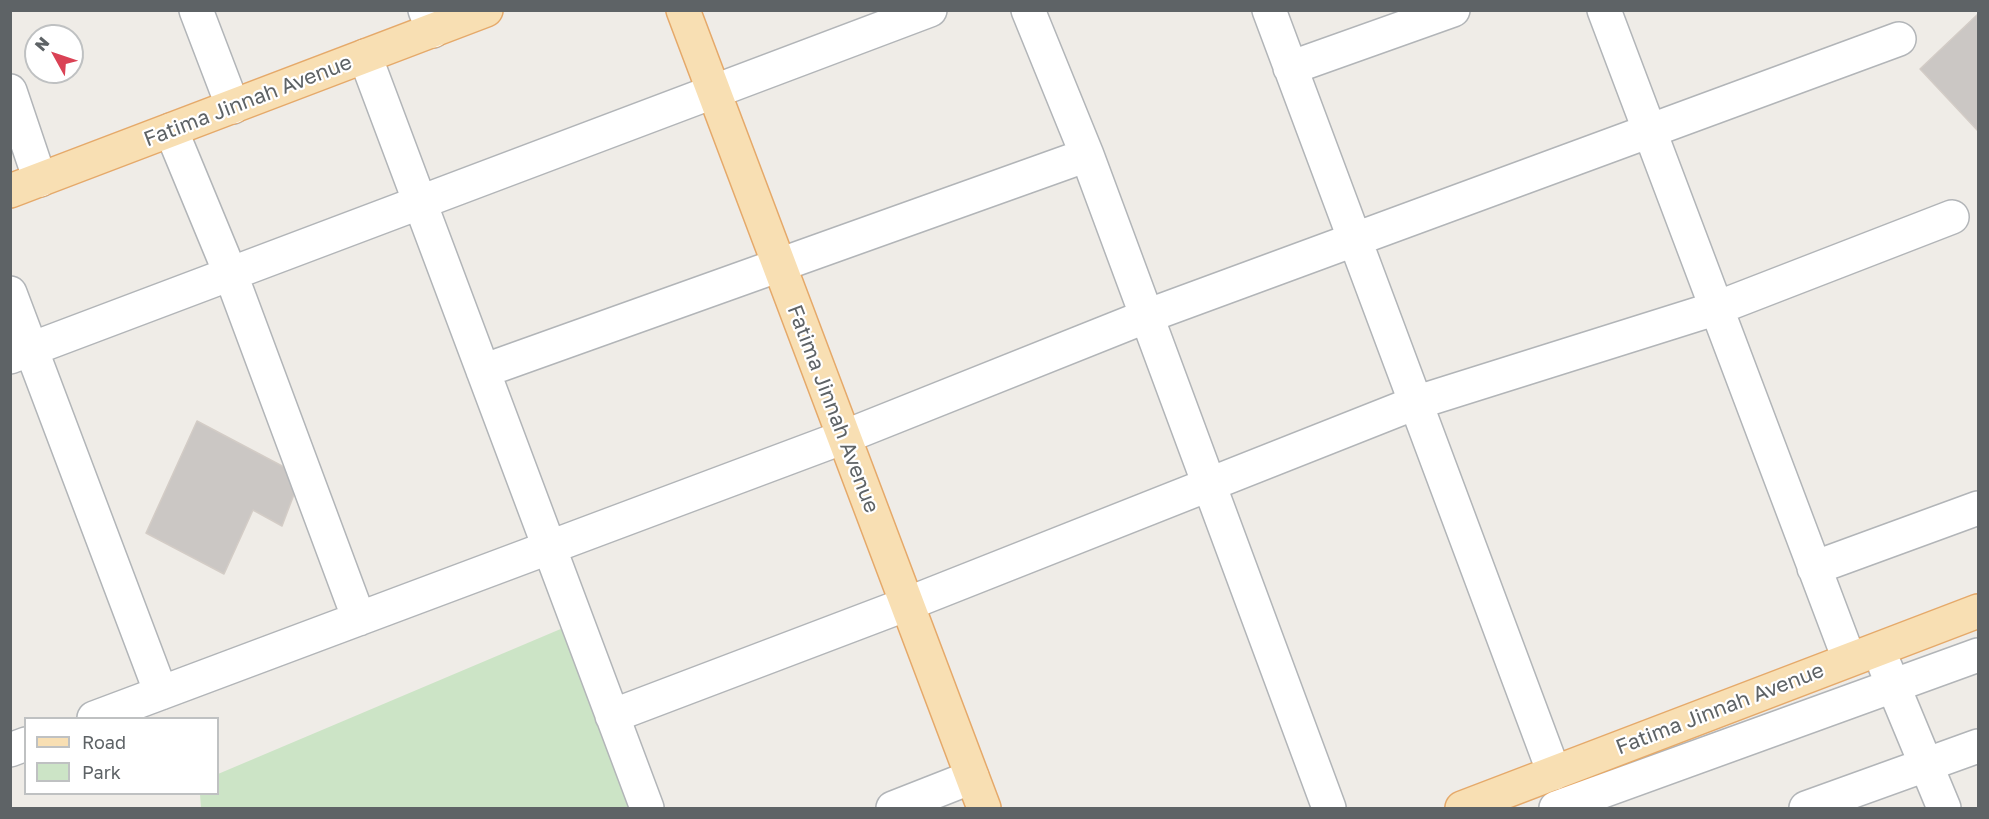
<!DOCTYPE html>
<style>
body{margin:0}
#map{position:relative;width:1989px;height:819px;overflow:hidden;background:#efece7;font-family:"Golos Text",sans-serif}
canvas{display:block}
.frame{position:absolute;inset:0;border:12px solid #5e6366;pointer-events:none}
.legend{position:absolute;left:24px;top:717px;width:195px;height:78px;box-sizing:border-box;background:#fff;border:2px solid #bfc1c2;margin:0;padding:8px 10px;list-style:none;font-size:18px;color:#5e6366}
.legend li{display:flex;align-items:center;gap:12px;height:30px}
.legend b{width:30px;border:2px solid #bfc1c2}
.north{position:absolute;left:24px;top:24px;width:60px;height:60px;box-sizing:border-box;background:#fff;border:2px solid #bfc1c2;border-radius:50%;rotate:310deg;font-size:16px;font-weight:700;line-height:24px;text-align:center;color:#5e6366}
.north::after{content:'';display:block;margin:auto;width:21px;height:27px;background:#da4255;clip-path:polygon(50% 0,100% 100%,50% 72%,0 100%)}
</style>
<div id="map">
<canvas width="1989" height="819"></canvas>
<div class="frame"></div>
<ul class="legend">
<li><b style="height:8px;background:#f8dfb3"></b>Road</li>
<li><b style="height:16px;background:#cce4c6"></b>Park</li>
</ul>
<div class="north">N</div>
</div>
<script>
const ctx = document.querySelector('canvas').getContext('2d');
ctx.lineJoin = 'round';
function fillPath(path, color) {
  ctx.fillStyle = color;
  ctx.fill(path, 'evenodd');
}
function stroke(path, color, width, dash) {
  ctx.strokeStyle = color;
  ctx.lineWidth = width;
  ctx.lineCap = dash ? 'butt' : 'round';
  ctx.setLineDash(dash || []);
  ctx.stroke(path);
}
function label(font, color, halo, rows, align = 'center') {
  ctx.font = font + ' "Golos Text",sans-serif';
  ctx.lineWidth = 4.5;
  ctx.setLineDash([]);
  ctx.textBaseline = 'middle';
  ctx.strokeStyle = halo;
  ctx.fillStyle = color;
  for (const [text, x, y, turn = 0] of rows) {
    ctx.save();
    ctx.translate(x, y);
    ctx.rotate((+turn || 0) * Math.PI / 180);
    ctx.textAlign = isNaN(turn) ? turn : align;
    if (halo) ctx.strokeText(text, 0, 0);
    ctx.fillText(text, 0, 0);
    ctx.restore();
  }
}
fillPath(new Path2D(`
 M563 628 634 808H201L200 794H218V774Z`), '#cce4c6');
const building = new Path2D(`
 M1978 14V131L1920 69Z
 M197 421 301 476 282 526 253 510 224 574 146 533Z`);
fillPath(building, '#cbc7c4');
stroke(building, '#d3ccc6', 1.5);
const minor = new Path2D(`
 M196 10 233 107
 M425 10 433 31
 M1028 10 1087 155 1329 808
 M1269 10 1554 773
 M1604 10 1849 659
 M365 56 647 808
 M1290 68 1453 10
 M10 91 40 180
 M171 130 231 275 359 619
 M10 293 161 693
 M10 357 930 10
 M483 371 1087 155
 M1814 568 1978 508
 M1885 666 1944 808
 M612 716 907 604 1415 403 1717 308 1952 217
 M94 718 844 437 1147 316 1899 39
 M10 750 26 744
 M893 808 972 777
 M1556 808 1978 655
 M1806 808 1978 746`);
const major = new Path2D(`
 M683 10 984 808
 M10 191 486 10
 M1462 808 1978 611`);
stroke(minor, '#b2b5b8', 36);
stroke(major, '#e5a96a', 36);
stroke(minor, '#fff', 33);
stroke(major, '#f8dfb3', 33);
label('21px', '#5e6366', '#fff', [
 ["Fatima Jinnah Avenue",248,101,-21],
 ["Fatima Jinnah Avenue",833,409,69],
 ["Fatima Jinnah Avenue",1720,709,-21]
]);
</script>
